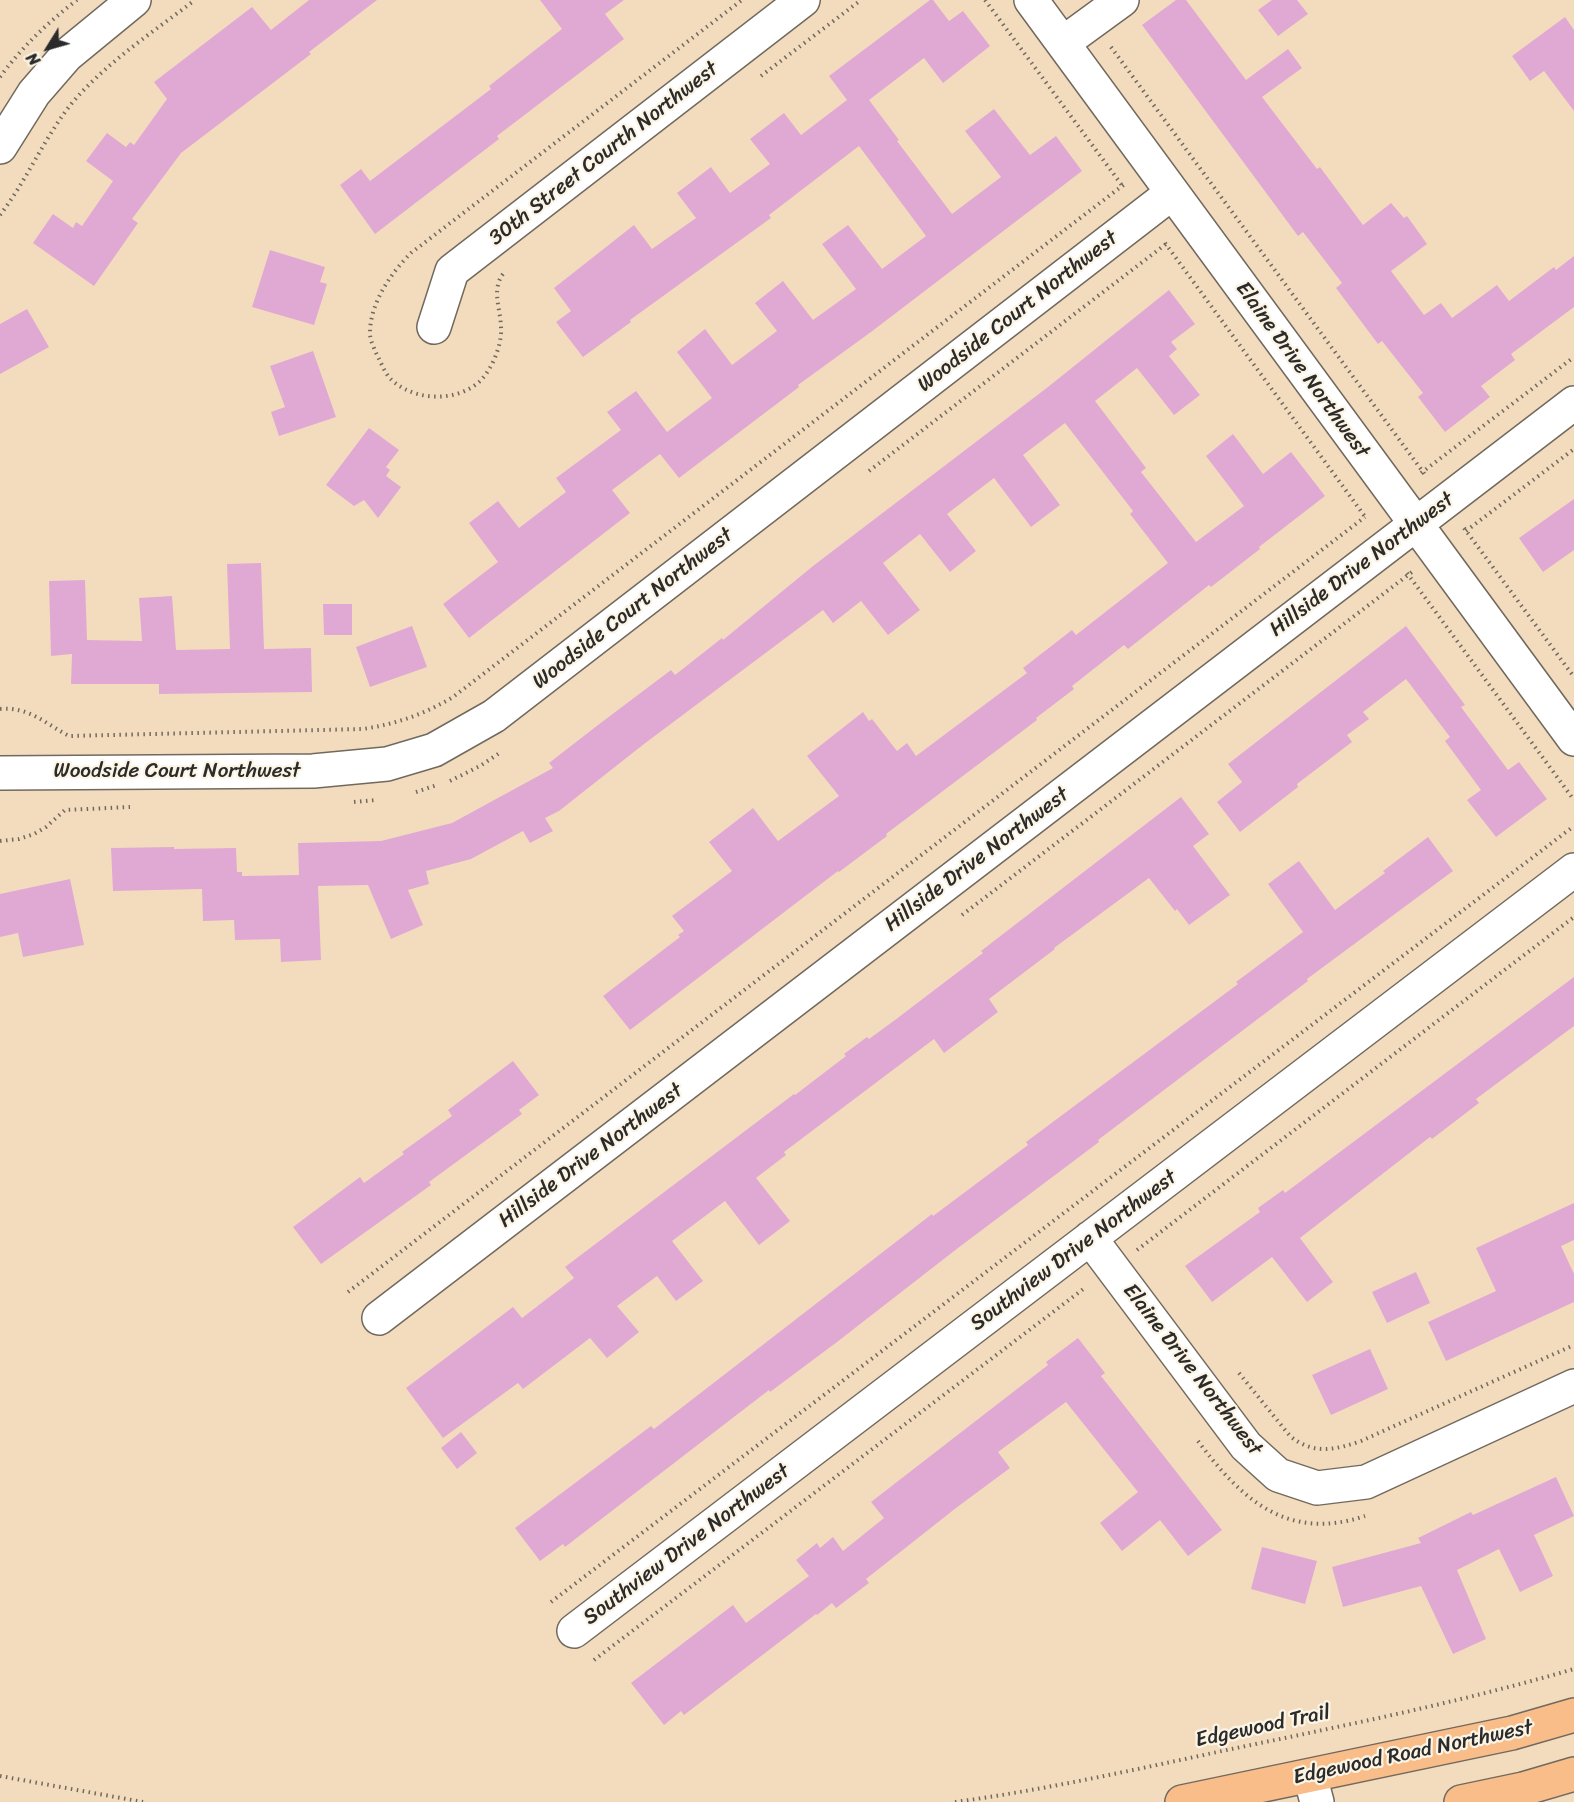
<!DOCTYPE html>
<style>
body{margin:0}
#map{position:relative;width:1574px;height:1802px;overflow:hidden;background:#f3dcbe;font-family:Sriracha,sans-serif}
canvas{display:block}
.north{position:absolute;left:18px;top:18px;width:60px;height:60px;-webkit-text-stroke:4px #fcf5e5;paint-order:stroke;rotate:233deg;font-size:16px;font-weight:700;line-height:24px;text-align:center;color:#2b2b2b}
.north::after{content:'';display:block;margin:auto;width:21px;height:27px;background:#2b2b2b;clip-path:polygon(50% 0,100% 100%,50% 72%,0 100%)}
</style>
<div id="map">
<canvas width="1574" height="1802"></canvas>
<div class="north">N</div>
</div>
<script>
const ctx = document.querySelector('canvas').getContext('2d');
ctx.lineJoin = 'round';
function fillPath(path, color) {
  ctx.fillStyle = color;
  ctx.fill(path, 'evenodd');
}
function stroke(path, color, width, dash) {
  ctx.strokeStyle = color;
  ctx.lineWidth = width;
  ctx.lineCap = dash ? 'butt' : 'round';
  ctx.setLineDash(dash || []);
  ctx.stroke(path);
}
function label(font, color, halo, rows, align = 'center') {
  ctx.font = font + ' Sriracha,sans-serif';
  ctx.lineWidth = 4.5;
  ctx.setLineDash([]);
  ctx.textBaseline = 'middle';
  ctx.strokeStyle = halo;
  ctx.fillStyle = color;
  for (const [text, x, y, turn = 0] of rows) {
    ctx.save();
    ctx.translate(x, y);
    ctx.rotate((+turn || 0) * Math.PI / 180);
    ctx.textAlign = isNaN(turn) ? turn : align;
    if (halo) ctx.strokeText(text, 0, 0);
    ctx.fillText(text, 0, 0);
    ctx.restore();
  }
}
fillPath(new Path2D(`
 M309 0H377L309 52 311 54 181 153 132 219 138 223 94 286 33 243 53 214 73 228 76 222 82 226 113 181 86 161 107 133 126 147 130 142 134 145 167 99 154 82 252 7 271 30Z
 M540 0H624L605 14 624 39 497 136 499 139 375 234 340 185 361 169 370 181 491 89 489 86 562 29Z
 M930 0H933L949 21 963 11 990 46 943 83 924 58 869 100 899 140 897 141 952 214 1001 177 965 131 994 109 1030 155 1056 136 1082 171 871 332 798 385 799 387 679 478 660 454 612 490 630 513 469 638 443 604 498 562 469 523 498 501 519 528 566 492 556 478 621 430 607 412 636 391 667 432 712 398 677 352 705 329 732 365 777 331 755 303 783 281 813 320 856 289 822 244 848 225 882 269 926 236 859 146 769 215 771 218 630 320 631 322 583 357 556 322 571 311 554 288 634 225 652 249 696 218 677 193 711 167 730 193 770 164 750 139 784 113 801 135 847 100 829 76Z
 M1176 0H1186L1246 80 1288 49 1302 68 1262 97 1317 169 1320 167 1363 225 1391 203 1404 218 1407 216 1427 244 1391 271 1424 315 1441 303 1452 318 1497 285 1509 301 1554 267 1556 270 1574 256V307L1511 354 1515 360 1481 386 1490 397 1445 432 1418 397 1423 393 1382 341 1378 344 1336 288 1342 283 1303 232 1298 236 1142 25Z
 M1272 0H1297L1308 14 1278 36 1258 10Z
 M1565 17 1574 30V111L1544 71 1530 81 1512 56Z
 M270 250 325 267 320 282 327 284 314 325 252 307Z
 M1169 290 1195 324 1171 342 1177 349 1169 356 1200 395 1174 415 1137 368 1095 401 1146 468 1141 472 1196 542 1244 506 1206 456 1233 434 1263 474 1291 452 1325 496 1259 547 1260 549 1211 587 1209 585 1128 649 1124 645 1072 686 1074 689 1036 718 1037 720 886 834 887 836 839 872 838 871 630 1030 603 996 680 937 678 935 684 931 672 916 732 871 709 842 753 808 778 841 839 796 807 756 863 712 869 721 872 719 897 751 907 743 916 756 1027 673 1023 668 1072 630 1076 635 1168 563 1130 514 1133 511 1065 423 1023 455 1060 505 1031 527 994 478 947 514 976 551 950 572 920 534 883 563 920 610 888 635 861 601 833 623 823 610 644 744 559 811 545 818 553 831 530 843 523 831 471 859 426 871 429 884 408 890 423 925 391 939 368 885 318 886 321 960 281 962 280 939 235 940 234 920 203 921 202 889 113 891 111 848 174 847V849L236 848 237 872H242V876L299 875 298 843 381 841 452 823 553 768 549 763 598 725 671 670 675 675 722 638 723 640 813 566 1048 387Z
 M27 309 49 347 0 374V324Z
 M313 351 336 417 279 436 271 412 285 407 270 366Z
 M369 428 399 450 386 467 390 470 386 476 401 487 378 518 364 500 354 506 326 485Z
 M1574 499V550L1543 572 1519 538Z
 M261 563 264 649 311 648 312 692 159 694V684H71L72 654 51 656 49 581 85 580 87 640 142 641 139 598 172 596 176 650 230 649 227 564Z
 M323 604H352V635H324Z
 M412 626 427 667 370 687 356 647Z
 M1406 626 1465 705 1461 707 1508 770 1519 762 1547 799 1496 837 1467 800 1481 790 1445 741 1450 737 1406 679 1363 712 1369 719 1347 735 1352 742 1297 784 1298 787 1240 832 1217 802 1242 782 1228 764Z
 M1181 797 1209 834 1193 846 1230 895 1189 925 1177 909 1175 911 1149 878 1054 948 1055 949 989 999 998 1012 944 1053 934 1039 784 1152 786 1155 756 1178 790 1221 759 1245 725 1201 672 1241 703 1281 676 1301 657 1276 617 1306 639 1332 607 1358 590 1338 523 1389 518 1383 443 1438 406 1388 513 1307 522 1318 574 1278 565 1267 794 1094 795 1095 846 1056 844 1054 867 1037 869 1039 895 1020 983 953 981 951Z
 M1428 837 1453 871 1307 979 1308 981 1098 1140 1099 1142 958 1248 837 1342 770 1392 769 1390 565 1547 563 1544 540 1561 515 1528 651 1426 654 1429 932 1214 933 1216 1028 1145 1026 1142 1238 984 1236 982 1303 932 1268 884 1299 861 1335 910 1385 873 1383 871Z
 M70 879 84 945 23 957 18 933 0 937V894Z
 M1574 977V1026L1476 1099 1479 1103 1432 1139 1430 1137 1300 1238 1333 1282 1307 1302 1272 1257 1212 1302 1185 1266 1260 1212 1258 1208 1283 1190 1285 1193Z
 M513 1061 539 1095 519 1110 522 1114 429 1182 431 1185 321 1264 293 1227 360 1177 364 1183 404 1154 402 1152 452 1116 448 1110Z
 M1574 1203V1240L1561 1246 1574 1274V1302L1446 1361 1428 1322 1496 1291 1476 1248Z
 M1416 1272 1430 1303 1387 1323 1372 1292Z
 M1078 1338 1105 1373 1101 1376 1222 1530 1188 1556 1160 1520 1122 1551 1100 1523 1138 1492 1066 1402 998 1452 1010 1468 956 1508 866 1579 869 1583 836 1608 832 1603 817 1615 816 1614 684 1715 681 1711 664 1725 631 1683 733 1605 746 1623 809 1576 796 1560 817 1543 820 1548 833 1537 843 1551 884 1518 871 1502 1048 1365 1046 1362Z
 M1370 1349 1388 1389 1331 1415 1312 1375Z
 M461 1432 477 1453 457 1469 441 1448Z
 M1556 1477 1574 1516 1534 1535 1553 1576 1520 1592 1499 1549 1457 1570 1486 1639 1453 1654 1421 1586 1343 1607 1332 1567 1421 1543 1418 1538 1471 1512 1473 1515Z
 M1262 1547 1317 1561 1305 1604 1251 1589Z`), '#e0a9d3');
const minor = new Path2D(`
 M1031 0 1574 739
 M1063 43 1122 0
 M0 147 34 93 67 55 134 0
 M434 327 452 271 803 0
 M1 773 313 771 387 764 434 750 494 716 1172 193
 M1090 1238 1246 1446 1278 1475 1317 1488 1366 1482 1574 1386
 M379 1318 1574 403
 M574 1631 1574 870
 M1310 1776 1317 1802`);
const major = new Path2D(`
 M1182 1802 1512 1733 1574 1715
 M1461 1802 1523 1789 1574 1774`);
stroke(minor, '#71695e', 36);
stroke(major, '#71695e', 36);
stroke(new Path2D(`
 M985 0 1124 188
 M1111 47 1426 476
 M761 76 861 0
 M0 77C22 47 47 23 77 0
 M0 215C27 180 44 138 72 103 107 62 153 32 195 0
 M1165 243 1366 518
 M503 274C491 290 501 310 501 328 502 345 492 370 479 382 456 402 417 401 394 382 385 375 382 364 377 355 374 348 370 340 370 333 370 303 391 273 411 253L742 0
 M869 471 1166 244
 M1421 473 1574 357
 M1464 528 1574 677
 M1466 531 1574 449
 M1407 573 1574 800
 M0 709C28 706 46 724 69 736L363 729C396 724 425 714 453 697L1126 183
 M450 781 480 766 501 752
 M416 792 437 785
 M354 802 376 800
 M0 841 19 839 34 834 46 827 65 810 130 807
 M962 915 1412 572
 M1137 1250 1574 917
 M348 1292 1365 517
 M1239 1373 1290 1436C1313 1455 1335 1450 1361 1441L1574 1345
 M1198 1441C1241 1499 1287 1542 1365 1516
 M551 1602 1574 826
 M594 1660 1086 1287
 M0 1776 143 1802
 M955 1802C1051 1789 1146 1767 1241 1747 1353 1724 1464 1701 1574 1669`), '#71695e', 4, [1.5, 4.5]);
stroke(minor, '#fff', 33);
stroke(major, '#f8bd89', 33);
label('21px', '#2b2b2b', '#fcf5e5', [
 ["30th Street Courth Northwest",604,154,-38],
 ["Woodside Court Northwest",1018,312,-38],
 ["Elaine Drive Northwest",1302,370,54],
 ["Hillside Drive Northwest",1362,565,-37],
 ["Woodside Court Northwest",633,609,-38],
 ["Woodside Court Northwest",177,772],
 ["Hillside Drive Northwest",977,860,-37],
 ["Hillside Drive Northwest",591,1156,-37],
 ["Southview Drive Northwest",1074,1251,-37],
 ["Elaine Drive Northwest",1192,1370,52],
 ["Southview Drive Northwest",687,1545,-37],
 ["Edgewood Trail",1263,1727,-12],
 ["Edgewood Road Northwest",1413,1753,-12]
]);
</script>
